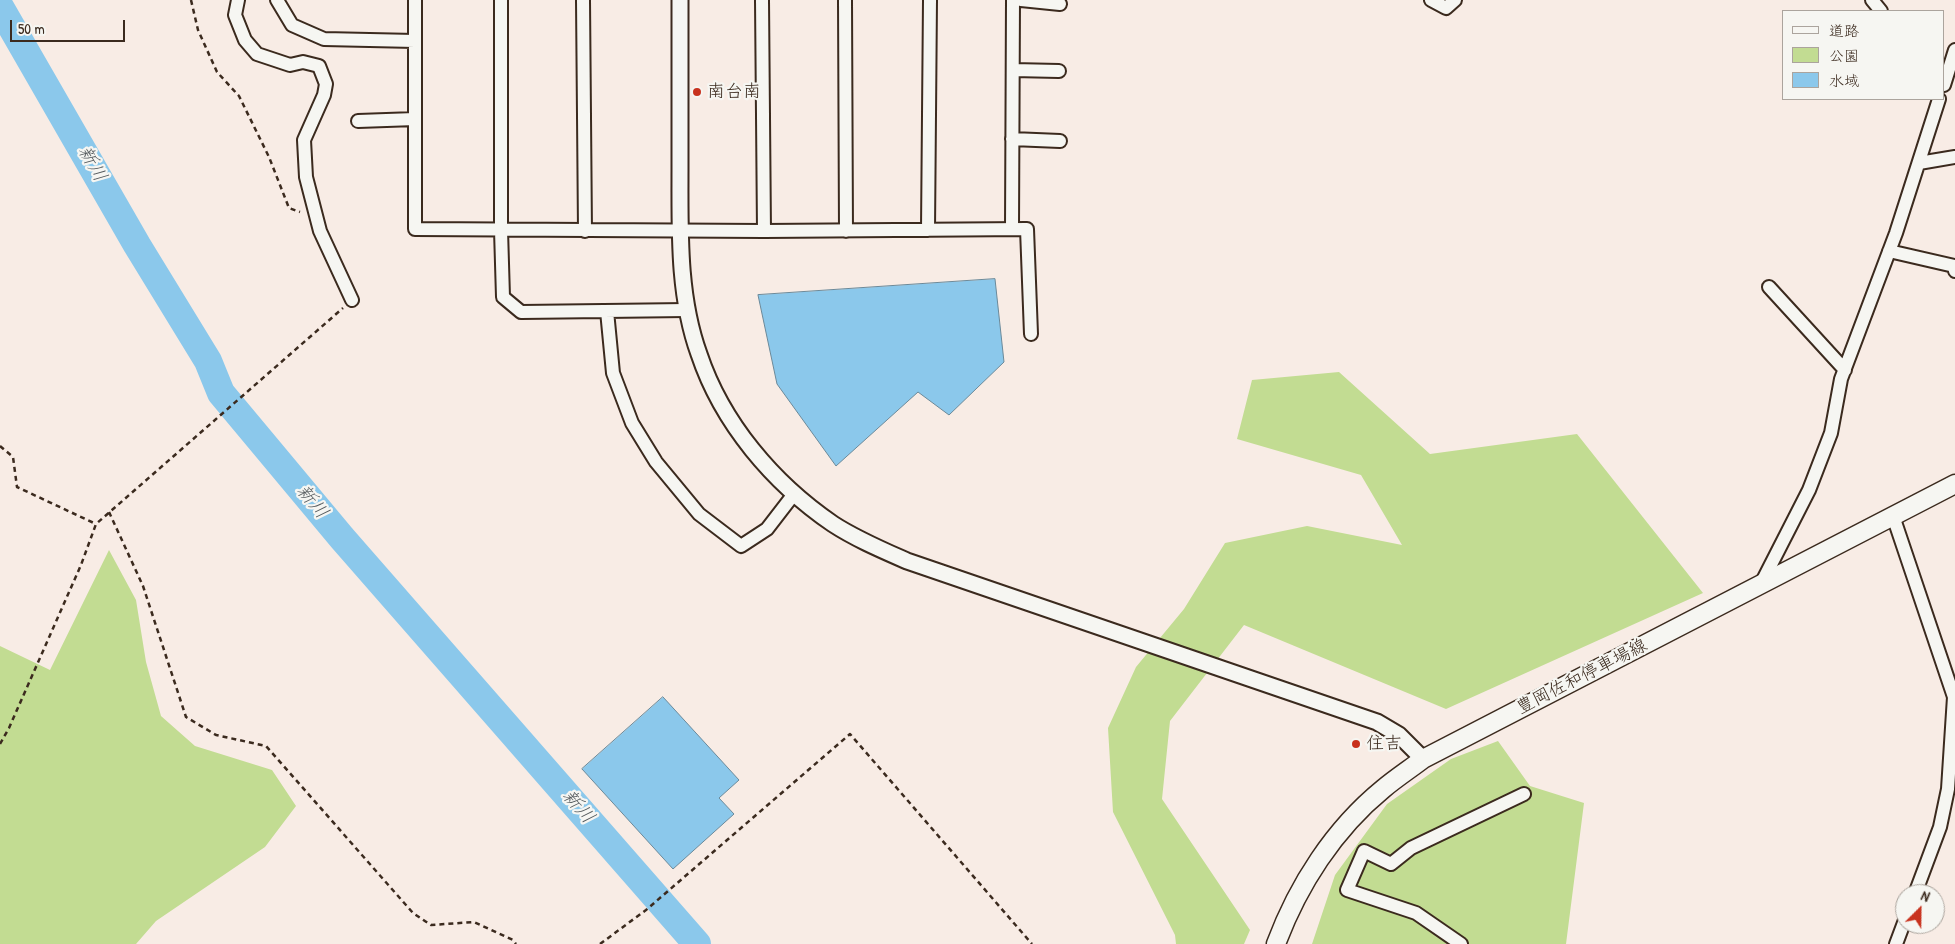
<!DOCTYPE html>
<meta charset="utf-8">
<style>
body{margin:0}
#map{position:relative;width:1955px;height:944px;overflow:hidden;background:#f8ece5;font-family:"Patrick Hand","Klee One",sans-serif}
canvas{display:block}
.legend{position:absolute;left:1782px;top:10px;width:162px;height:90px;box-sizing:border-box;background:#f6f6f2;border:1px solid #aba49d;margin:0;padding:6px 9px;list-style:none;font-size:15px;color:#3b2a1e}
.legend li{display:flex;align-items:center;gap:10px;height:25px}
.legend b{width:25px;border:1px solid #aba49d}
.north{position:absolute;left:1895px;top:884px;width:50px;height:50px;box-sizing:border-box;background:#f6f6f2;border:1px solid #aba49d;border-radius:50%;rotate:23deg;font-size:14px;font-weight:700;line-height:20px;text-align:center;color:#3b2a1e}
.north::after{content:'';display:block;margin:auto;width:18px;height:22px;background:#c8321e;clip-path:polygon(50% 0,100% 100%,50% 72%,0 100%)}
.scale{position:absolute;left:10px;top:20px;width:115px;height:22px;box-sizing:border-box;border:2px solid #3b2a1e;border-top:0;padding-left:6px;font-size:15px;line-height:18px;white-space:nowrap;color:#3b2a1e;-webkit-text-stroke:4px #f6f6f2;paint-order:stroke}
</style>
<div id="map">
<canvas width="1955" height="944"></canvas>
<ul class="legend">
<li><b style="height:6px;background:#f6f6f2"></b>道路</li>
<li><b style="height:14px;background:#c2dc92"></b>公園</li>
<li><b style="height:14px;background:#8bc8eb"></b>水域</li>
</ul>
<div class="north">N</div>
<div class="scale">50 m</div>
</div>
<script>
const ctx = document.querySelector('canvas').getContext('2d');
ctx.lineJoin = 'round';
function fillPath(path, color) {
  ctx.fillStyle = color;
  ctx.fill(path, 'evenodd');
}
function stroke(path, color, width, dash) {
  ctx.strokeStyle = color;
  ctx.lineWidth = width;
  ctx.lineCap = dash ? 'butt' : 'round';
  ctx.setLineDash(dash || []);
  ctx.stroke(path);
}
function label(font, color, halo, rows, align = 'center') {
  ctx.font = font + ' "Patrick Hand","Klee One",sans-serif';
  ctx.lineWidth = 4.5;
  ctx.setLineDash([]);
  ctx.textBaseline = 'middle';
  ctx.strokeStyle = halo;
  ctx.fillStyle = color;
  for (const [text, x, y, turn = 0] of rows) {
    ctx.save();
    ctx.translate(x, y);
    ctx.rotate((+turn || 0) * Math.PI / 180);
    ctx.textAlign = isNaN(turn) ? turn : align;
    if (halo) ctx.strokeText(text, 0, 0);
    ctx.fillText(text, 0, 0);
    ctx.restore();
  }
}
fillPath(new Path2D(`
 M1339 372 1430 454 1577 434 1703 593 1446 709 1244 625 1170 721 1162 799 1250 930 1244 944H1176L1175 935 1113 812 1108 728 1136 667 1184 609 1225 543 1307 526 1402 545 1361 475 1237 439 1252 380Z
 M109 550 136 600 146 662 161 716 195 746 272 770 296 806 265 847 156 921 136 944H0V646L50 670Z
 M1498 741 1530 786 1584 803 1566 944H1312L1335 875 1387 804 1451 759Z`), '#c2dc92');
const water = new Path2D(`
 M995 279 1004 362 949 415 918 392 836 466 777 384 758 295Z
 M663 697 739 780 719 798 734 814 673 869 582 769Z`);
fillPath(water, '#8bc8eb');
stroke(water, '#6b8999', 1);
stroke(new Path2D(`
 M0 7 137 245 208 361 221 393 342 538 697 944`), '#8bc8eb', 28);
const minor = new Path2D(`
 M238 0 235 15 245 40 257 54 290 65 303 62 319 66 326 84 324 95 304 140 306 177 320 231 352 300
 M277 0 292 25 324 39 415 41
 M415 0V229L764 231 1027 229 1031 334
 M501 0V230L503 297 521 312 687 310
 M583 0 585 231
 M762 0 764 231
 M845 0 846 231
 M1021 0 1060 4
 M1431 0 1446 8 1455 0
 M1872 0 1881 11
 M1013 70 1059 71
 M1944 85 1955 50
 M358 121 415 119
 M1012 139 1060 141
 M1919 163 1955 157
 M1012 229 1013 0
 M928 230 930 0
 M1889 251 1954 266 1955 271
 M1769 287 1845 370
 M607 311 613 373 632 423 656 462 699 514 741 546 767 529 794 494
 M1893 516 1954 697 1948 789 1940 827 1915 894
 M1760 586 1809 490 1831 433 1841 379 1896 233 1939 99
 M1461 944 1416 913 1347 890 1364 851 1391 864 1411 848 1524 794
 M1896 944 1905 920`);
const tertiary = new Path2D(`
 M680 0C680 57 680 114 680 171 680 232 678 296 699 354 722 423 773 483 833 524 856 539 882 550 907 561L1377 722 1399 735 1423 759`);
const secondary = new Path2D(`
 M1276 944C1298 885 1334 829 1383 789 1396 778 1410 769 1423 759L1955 484`);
stroke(minor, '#3b2a1e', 16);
stroke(tertiary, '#3b2a1e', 19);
stroke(secondary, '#3b2a1e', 21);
stroke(new Path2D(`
 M191 0 198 30 217 72 239 96 269 157 289 208 300 212
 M0 446 13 457 17 487 96 524
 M109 512 143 586 186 717 216 735 266 746 413 913 431 925 474 922 513 940 516 944
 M0 744 9 728 81 565 96 524 343 308
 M600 944 646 910 850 734 1032 944`), '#3b2a1e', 2.5, [5, 4]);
stroke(minor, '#f6f6f2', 12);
stroke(tertiary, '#f6f6f2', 15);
stroke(secondary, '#f6f6f2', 18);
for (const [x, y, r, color] of [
 [697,92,5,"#c8321e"],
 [1356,744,5,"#c8321e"]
]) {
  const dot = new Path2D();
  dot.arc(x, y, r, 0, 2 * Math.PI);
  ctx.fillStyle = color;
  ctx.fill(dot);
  stroke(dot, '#f6f6f2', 2);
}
label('18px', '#3b2a1e', '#f6f6f2', [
 ["南台南",707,92],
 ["住吉",1366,744]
], 'left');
label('18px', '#3b2a1e', '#f6f6f2', [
 ["豊岡佐和停車場線",1582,677,-27]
]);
label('italic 19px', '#53595c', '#f6f6f2', [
 ["新川",92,164,60],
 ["新川",312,502,50],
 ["新川",578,807,49]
]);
</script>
